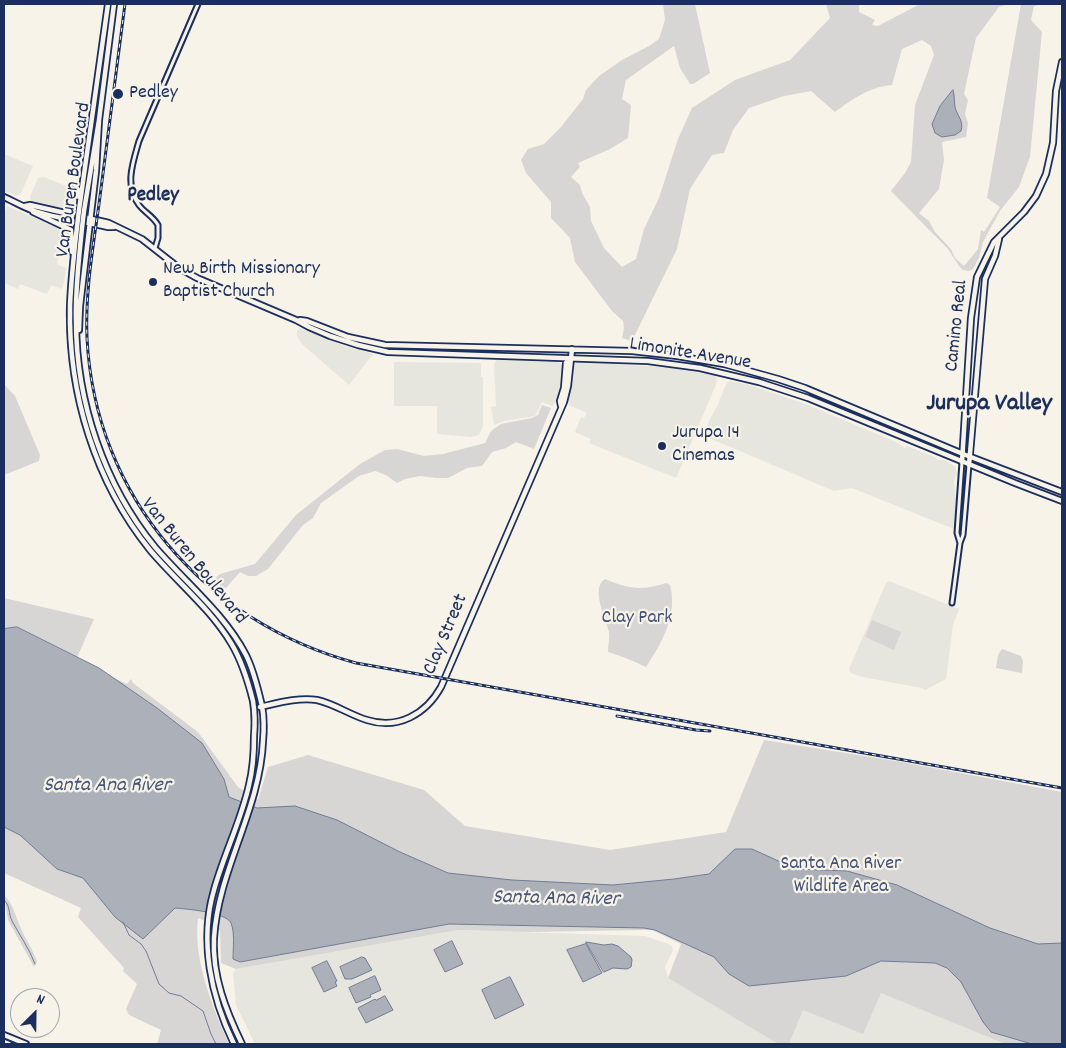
<!DOCTYPE html>
<style>
body{margin:0}
#map{position:relative;width:1066px;height:1048px;overflow:hidden;background:#f7f3e8;font-family:Dekko,sans-serif}
canvas{display:block}
.frame{position:absolute;inset:0;border:5px solid #1b2f5e;pointer-events:none}
.north{position:absolute;left:10px;top:988px;width:50px;height:50px;box-sizing:border-box;background:#f7f3e8;border:1px solid #9fa5b1;border-radius:50%;rotate:23deg;font-size:14px;font-weight:700;line-height:20px;text-align:center;color:#1b2f5e}
.north::after{content:'';display:block;margin:auto;width:18px;height:22px;background:#1b2f5e;clip-path:polygon(50% 0,100% 100%,50% 72%,0 100%)}
</style>
<div id="map">
<canvas width="1066" height="1048"></canvas>
<div class="frame"></div>
<div class="north">N</div>
</div>
<script>
const ctx = document.querySelector('canvas').getContext('2d');
ctx.lineJoin = 'round';
function fillPath(path, color) {
  ctx.fillStyle = color;
  ctx.fill(path, 'evenodd');
}
function stroke(path, color, width, dash) {
  ctx.strokeStyle = color;
  ctx.lineWidth = width;
  ctx.lineCap = dash ? 'butt' : 'round';
  ctx.setLineDash(dash || []);
  ctx.stroke(path);
}
function label(font, color, halo, rows, align = 'center') {
  ctx.font = font + ' Dekko,sans-serif';
  ctx.lineWidth = 4.5;
  ctx.setLineDash([]);
  ctx.textBaseline = 'middle';
  ctx.strokeStyle = halo;
  ctx.fillStyle = color;
  for (const [text, x, y, turn = 0] of rows) {
    ctx.save();
    ctx.translate(x, y);
    ctx.rotate((+turn || 0) * Math.PI / 180);
    ctx.textAlign = isNaN(turn) ? turn : align;
    if (halo) ctx.strokeText(text, 0, 0);
    ctx.fillText(text, 0, 0);
    ctx.restore();
  }
}
fillPath(new Path2D(`
 M4 154 33 166 21 193 16 196 4 191Z
 M44 177 76 190 74 206 65 210 31 202 30 197 38 178Z
 M7 206 69 233 57 262 59 265 66 268 64 282 62 289 51 285 47 294 20 284 18 289 4 283V214Z
 M301 328 345 346 373 354 349 385 302 344 297 336V331Z
 M496 360 558 362 564 365 560 393 553 406 542 402 535 416 504 421 494 425 491 407 496 406 494 365Z
 M394 362 481 363V377H483V426L479 435 471 437 437 434V406H394Z
 M577 362 665 367 714 375 717 379 715 387 676 478 589 443 591 439 575 432 581 417 584 418 587 413 569 405 567 401 573 381 574 365Z
 M730 381 753 386 808 405 896 442 905 448 907 446 937 458V460H944L950 463 955 467 957 473 954 482 956 500 954 529 852 488 834 491 702 435 719 402 726 384Z
 M889 581 959 609 953 625 946 679 925 690 922 688 862 677 851 673 849 669 886 583Z
 M458 930 645 936 671 945 673 950 665 967 668 978 778 1044H255L236 1005 233 973 236 969Z
 M881 993 894 998 1005 1044H789L803 1010Z`), '#e6e5de');
fillPath(new Path2D(`
 M663 4H695L710 73 693 84H690L680 68 674 46 626 80 622 99 631 105 628 138 610 149 578 163 580 167 571 177 580 185 582 193 590 207 591 221 604 248 622 267 636 259 644 229 659 198 678 139 692 108 735 80 790 60 830 18 826 4H859V12L875 20 872 25 878 26 920 4H1009L999 7 976 38 964 94 968 100 965 114 968 123 966 137 942 142 944 160 939 189 919 213 929 221 935 232 951 249 955 258 964 266 978 249 981 230 984 232 1000 207 987 198 1021 4H1041L1034 6 1031 20 1042 32 1030 157 1019 187 1000 211 983 242 979 258 973 269 969 271 963 270 959 266 948 249 891 191 905 173 911 162 915 105 934 55 931 46 922 40 902 49 892 85C869 87 853 99 835 112L811 91 784 96 749 108 733 130 724 153 712 155 690 189 677 249 632 341 622 338 624 328 623 321 612 311 575 262 570 238 551 218V202L526 173 521 160 528 149 544 144 561 127 583 99 586 90 599 76 622 60 649 46 659 39 665 20Z
 M4 384 15 396 40 455 39 461 4 475Z
 M542 405 551 408 534 449 516 442 506 448 492 452 482 466 467 468 448 478H436L420 476 405 479 397 483 386 475 375 471 359 476 321 503 313 518 303 525 268 569 256 576H248L240 572 225 589H220L210 583 220 574 255 564 296 515 360 464 385 450 397 449 424 456 443 454 485 443 491 431 501 424 532 418 538 415Z
 M605 579C629 589 641 591 666 583L670 585C678 614 662 643 646 667L626 658 608 652C608 645 610 638 609 632 606 619 590 588 605 579Z
 M4 598 94 619 76 660 127 684 131 679 133 683 198 732 238 787 258 800 268 767 308 755 424 790 465 826 610 850 726 832 764 740 896 761 1062 792V1044H1005L881 993 863 1034 803 1010 789 1044H778L668 978 681 944 652 930H644L528 932 458 930 236 969 221 963 220 931 212 924 198 918C193 960 212 1006 229 1044H157L161 1030 129 1015 126 1009 137 984 123 971 124 968 78 917 81 908 4 873Z
 M872 620 901 632 894 650 865 637Z
 M1002 649 1021 656 1023 661 1022 673 996 668 998 655Z
 M4 895C13 904 15 915 20 926 25 939 33 949 37 962L34 967 8 920Z`), '#d7d6d4');
const water = new Path2D(`
 M953 90C955 96 954 101 955 107 957 116 964 120 961 131L955 135 942 137 935 133 932 124 940 106Z
 M17 627 99 668 157 708 202 743 224 779 229 797 257 808 295 806 337 820 400 852 448 873 512 880 613 885 674 879 709 874 735 849H752L796 869 847 871 897 885 990 928 1038 944 1062 943V1044H1032L991 1032 983 1022 961 982 947 968 935 963 881 961 846 976 749 986 729 974 714 957 655 930 644 928 449 924 240 962 233 959C233 948 235 933 231 923 226 912 186 909 175 908L143 939 115 917 83 878 57 869 20 835 4 827V629Z
 M452 941 463 964 445 972 434 950Z
 M586 942 604 945 612 944 618 946 631 957 632 960 631 967 627 969 613 968 604 972Z
 M586 944 602 973 583 982 567 950Z
 M362 957 365 958 372 970 352 979H345L340 967Z
 M327 961 337 981 335 982 337 986 324 992 312 968Z
 M375 976 381 990 370 995 371 997 356 1003 349 988Z
 M510 977 524 1005 495 1019 482 990Z
 M385 996 393 1010 366 1023 358 1008 375 999 376 1000Z`);
fillPath(water, '#acb0b9');
stroke(water, '#727c95', 1);
stroke(new Path2D(`
 M4 900C11 907 8 913 12 921 20 936 29 948 35 964
 M123 922 129 935 141 944 146 951 159 984 169 993 181 996 203 1011 211 1034 216 1044`), '#727c95', 1);
const minor = new Path2D(`
 M155 248 158 238V225C153 216 144 212 139 205 124 186 133 162 139 141L198 4
 M960 543 957 533 962 462
 M952 603 960 543 963 535 969 465`);
const major = new Path2D(`
 M76 187 79 191V197
 M4 197C13 201 23 207 32 210 56 219 83 221 108 227H114
 M25 206 30 205 109 223 142 239 179 268 197 278 296 320 309 327 330 336 358 345 388 352 648 361 700 368 759 382 808 398 1015 483 1062 501
 M79 210 108 4
 M84 211 99 120 114 4
 M33 212 71 230 72 252
 M77 227C74 253 71 280 70 306 68 393 95 482 150 550 176 581 210 608 231 643 242 661 248 681 253 701 255 713 255 724 254 736 254 752 253 769 249 785 241 821 224 854 214 890 199 941 211 997 234 1044
 M82 228C79 259 75 290 76 321 76 401 104 485 155 547 186 583 224 613 246 655 254 671 258 689 262 706 264 717 264 730 263 741 260 810 218 870 214 938 212 976 226 1011 242 1044
 M300 320 307 321 348 337 385 345 632 351 677 356 724 364 778 379 805 388 963 454 1062 492
 M79 330 80 306 96 171 99 120
 M561 406 560 401 564 388 566 363 570 358
 M962 462 971 318 977 277 994 242 1024 212 1036 196 1046 174 1053 143 1056 91 1062 62
 M969 465 985 279 995 256 999 239
 M260 707C278 703 299 697 317 700 335 704 350 715 367 720 398 730 426 714 441 687L564 402 568 386 572 349
 M4 1035 26 1044
 M4 1042 9 1044`);
stroke(minor, '#1b2f5e', 7);
stroke(major, '#1b2f5e', 8);
stroke(minor, '#f7f3e8', 3);
stroke(major, '#f7f3e8', 4.5);
const rail = new Path2D(`
 M125 4C116 71 108 137 99 204 93 248 85 293 87 338 95 497 205 622 356 663L1062 788
 M617 716 696 730 710 731`);
stroke(rail, '#1b2f5e', 3);
stroke(rail, '#f7f3e8', 1, [4]);
const majorBridge = new Path2D(`
 M77 227 79 210
 M82 228 84 211`);
stroke(majorBridge, '#1b2f5e', 8, []);
stroke(majorBridge, '#f7f3e8', 4.5);
for (const [x, y, r, color] of [
 [118,94,6,"#1b2f5e"],
 [153,282,5,"#1b2f5e"],
 [662,446,5,"#1b2f5e"]
]) {
  const dot = new Path2D();
  dot.arc(x, y, r, 0, 2 * Math.PI);
  ctx.fillStyle = color;
  ctx.fill(dot);
  stroke(dot, '#f7f3e8', 2);
}
label('20px', '#1b2f5e', '#f7f3e8', [
 ["Pedley",129,94],
 ["New Birth Missionary",163,270],
 ["Baptist Church",163,293],
 ["Jurupa 14",672,434],
 ["Cinemas",672,457]
], 'left');
label('20px', '#1b2f5e', '#f7f3e8', [
 ["Van Buren Boulevard",75,180,-82],
 ["Camino Real",958,326,-84],
 ["Limonite Avenue",690,355,9],
 ["Van Buren Boulevard",193,562,51],
 ["Clay Street",447,635,-67]
]);
label('20px', '#415076', '#f7f3e8', [
 ["Clay Park",637,619],
 ["Santa Ana River",841,865],
 ["Wildlife Area",841,888]
]);
label('bold 21px', '#1b2f5e', '#f7f3e8', [
 ["Pedley",153,197]
]);
label('italic 21px', '#465679', '#f7f3e8', [
 ["Santa Ana River",107,787],
 ["Santa Ana River",556,900,1]
]);
label('bold 25px', '#1b2f5e', '#f7f3e8', [
 ["Jurupa Valley",989,406]
]);
</script>
